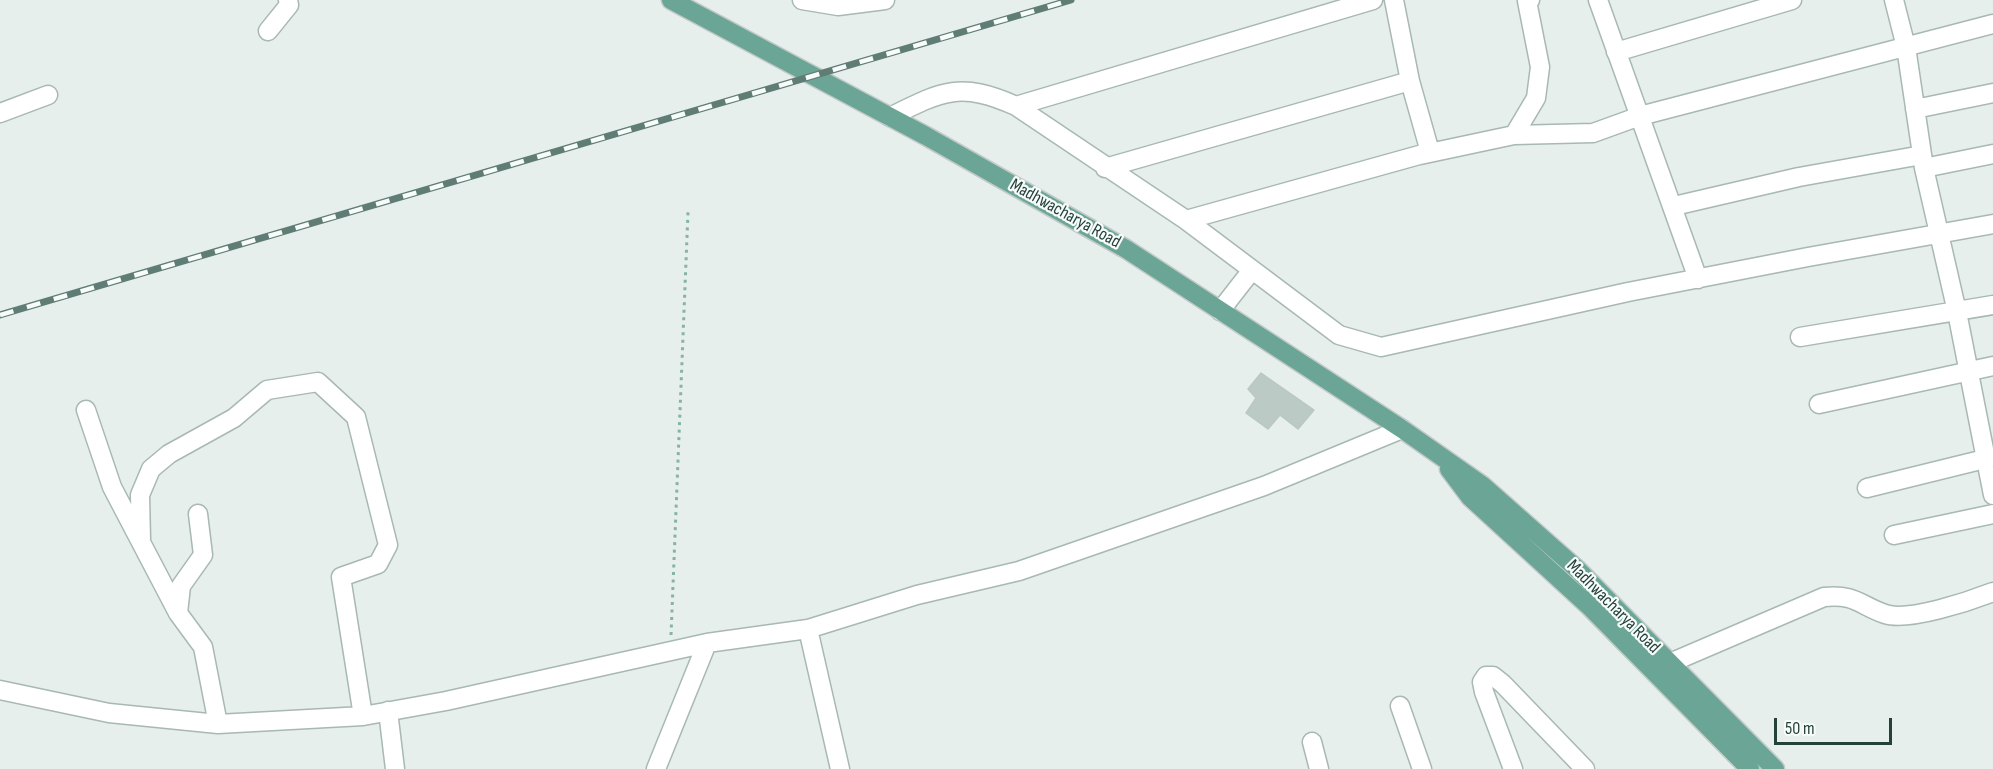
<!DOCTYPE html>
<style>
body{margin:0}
#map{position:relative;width:1993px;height:769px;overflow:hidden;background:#e6efeb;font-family:"Sofia Sans Condensed",sans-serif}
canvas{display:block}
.scale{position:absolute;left:1774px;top:718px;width:118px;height:27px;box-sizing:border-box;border:3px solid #24423a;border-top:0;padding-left:8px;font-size:18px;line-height:21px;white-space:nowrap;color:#24423a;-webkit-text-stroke:4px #f7fbf9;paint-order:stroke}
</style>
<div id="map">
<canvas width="1993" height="769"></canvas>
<div class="scale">50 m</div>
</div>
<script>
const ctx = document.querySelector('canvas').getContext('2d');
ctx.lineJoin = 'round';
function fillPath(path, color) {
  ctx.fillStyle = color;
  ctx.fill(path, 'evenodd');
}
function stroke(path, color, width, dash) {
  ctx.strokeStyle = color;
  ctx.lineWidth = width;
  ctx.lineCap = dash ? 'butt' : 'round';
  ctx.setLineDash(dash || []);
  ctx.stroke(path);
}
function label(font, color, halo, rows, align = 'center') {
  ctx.font = font + ' "Sofia Sans Condensed",sans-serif';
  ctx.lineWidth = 4.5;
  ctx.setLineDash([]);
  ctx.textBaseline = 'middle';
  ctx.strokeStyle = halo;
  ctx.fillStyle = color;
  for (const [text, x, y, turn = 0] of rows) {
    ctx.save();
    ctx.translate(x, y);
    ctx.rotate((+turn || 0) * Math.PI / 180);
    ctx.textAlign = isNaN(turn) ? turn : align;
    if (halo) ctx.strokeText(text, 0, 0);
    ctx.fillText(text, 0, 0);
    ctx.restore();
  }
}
const building = new Path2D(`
 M1261 373 1314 410 1298 429 1280 415 1268 429 1246 413 1256 398 1248 389Z`);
fillPath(building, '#bbcac4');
stroke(building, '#b8c9c2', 1.5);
const minor = new Path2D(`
 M802 0 838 6 885 0
 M1598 0 1698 279
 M1894 0 1906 47 1924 168 1957 312 1993 495
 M268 31 289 5 288 0
 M1616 52 1792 0
 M1016 106 1373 0
 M1915 109 1993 93
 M0 113 48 95
 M890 117C942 91 960 81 1016 106L1186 220 1339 335 1381 347 1628 292 1808 257 1993 224
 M1514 135 1536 98 1540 67 1527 1 1530 0
 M1420 155 1514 135 1593 133 1640 116 1993 24
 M1105 168 1410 81
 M1924 168 1993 154
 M1674 206 1799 177 1922 155
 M1186 220 1430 152 1410 81 1394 0
 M1220 311 1252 270
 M1800 337 1993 305
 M1819 404 1993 366
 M86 410 112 487 178 613 203 647 218 724
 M1867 488 1993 457
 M1894 535 1993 514
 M141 540 140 495 151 469 169 454 234 418 267 390 318 382 356 417 388 545 378 564 341 577 363 716
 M178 613 181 586 203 555 198 514
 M808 629 840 769
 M1670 663 1824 597C1856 594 1859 605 1885 614 1908 622 1970 601 1993 592
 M0 690 109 713 218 724 363 716 446 701 707 643 808 629 917 595 1019 571 1264 486 1402 429
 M1400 706 1422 769
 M388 711 395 769
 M1312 742 1319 769
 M656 769 707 643
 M1513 769 1484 692 1482 682 1486 676H1493L1503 684 1585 769`);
const major = new Path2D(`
 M671 0 926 136 1126 249 1402 429 1482 485 1577 569 1775 769
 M1449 469 1470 497 1589 606 1750 769`);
stroke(minor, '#a8b8b2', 21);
stroke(major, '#c2cac8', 21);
stroke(new Path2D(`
 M671 635 688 212`), '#86b3a5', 3, [3, 4.5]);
stroke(minor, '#fff', 18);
stroke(major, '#6aa596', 18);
const rail = new Path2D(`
 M0 315 1071 0`);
stroke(rail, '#5f7d75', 7);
stroke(rail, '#f7fbf9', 4.5, [14]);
label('18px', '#24423a', '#f7fbf9', [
 ["Madhwacharya Road",1065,214,29],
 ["Madhwacharya Road",1613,607,45]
]);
</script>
